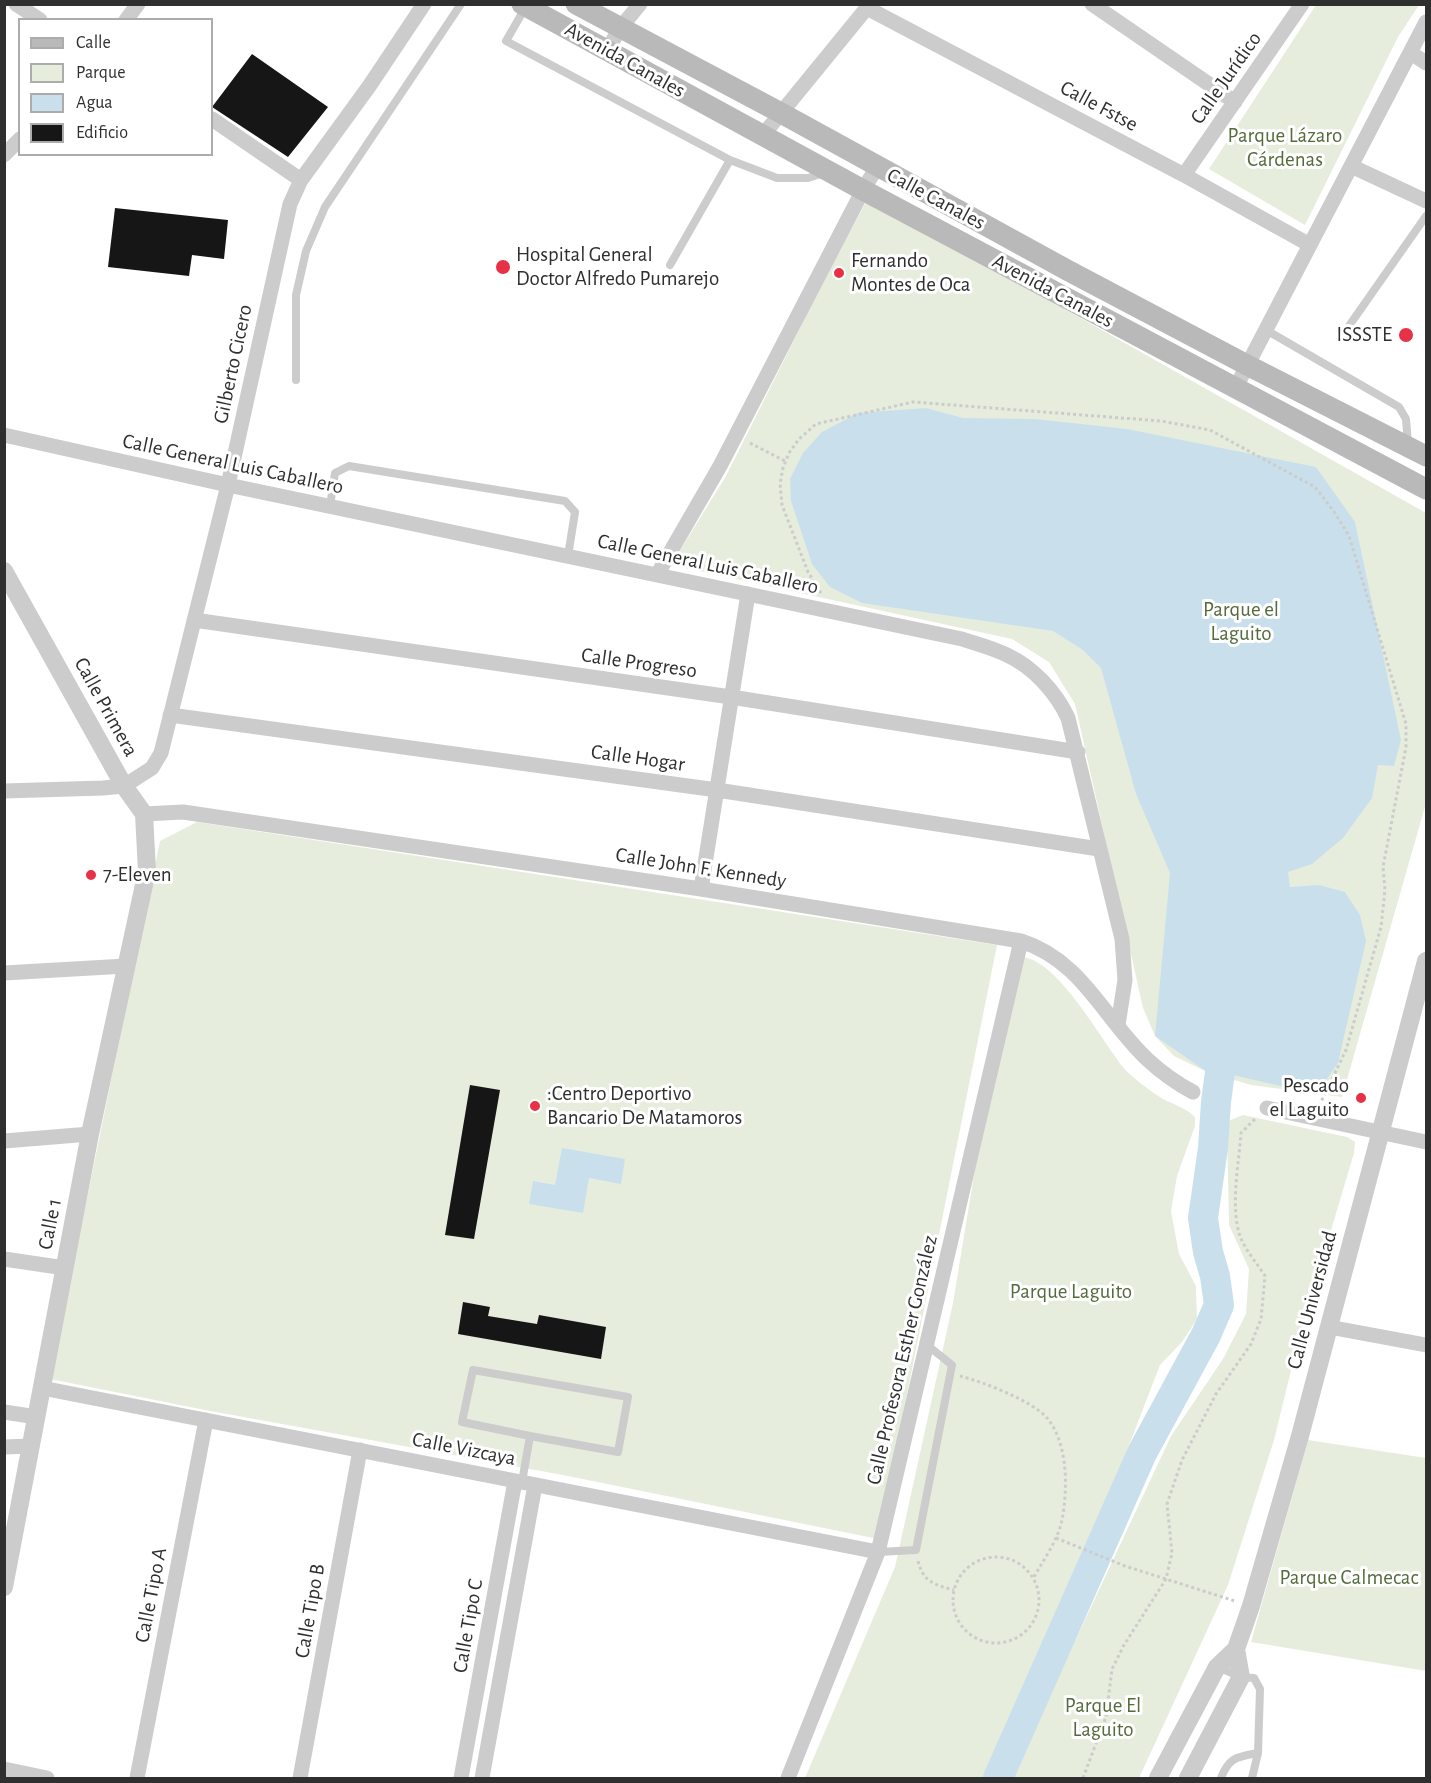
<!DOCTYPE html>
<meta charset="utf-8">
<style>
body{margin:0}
#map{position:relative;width:1431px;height:1783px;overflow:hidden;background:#fff;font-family:"Alegreya Sans",sans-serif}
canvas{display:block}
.frame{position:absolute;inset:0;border:6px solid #2f2f2f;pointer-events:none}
.legend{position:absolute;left:18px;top:18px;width:195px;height:138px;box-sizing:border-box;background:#fff;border:2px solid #acacac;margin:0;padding:8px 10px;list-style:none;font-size:18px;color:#2f2f2f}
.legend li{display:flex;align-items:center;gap:12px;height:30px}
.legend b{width:30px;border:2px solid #acacac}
</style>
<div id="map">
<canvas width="1431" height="1783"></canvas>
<div class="frame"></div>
<ul class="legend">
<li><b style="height:8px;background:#b9b9b9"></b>Calle</li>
<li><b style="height:16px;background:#e6eddd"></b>Parque</li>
<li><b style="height:16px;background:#c9e0ec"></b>Agua</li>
<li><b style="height:16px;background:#161616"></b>Edificio</li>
</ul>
</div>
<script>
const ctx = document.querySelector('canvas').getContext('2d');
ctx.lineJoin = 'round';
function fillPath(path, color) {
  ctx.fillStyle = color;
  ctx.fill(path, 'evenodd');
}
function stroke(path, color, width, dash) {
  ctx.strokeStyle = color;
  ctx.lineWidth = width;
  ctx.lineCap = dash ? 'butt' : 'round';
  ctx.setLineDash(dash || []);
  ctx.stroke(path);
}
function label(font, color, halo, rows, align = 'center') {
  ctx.font = font + ' "Alegreya Sans",sans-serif';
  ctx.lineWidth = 6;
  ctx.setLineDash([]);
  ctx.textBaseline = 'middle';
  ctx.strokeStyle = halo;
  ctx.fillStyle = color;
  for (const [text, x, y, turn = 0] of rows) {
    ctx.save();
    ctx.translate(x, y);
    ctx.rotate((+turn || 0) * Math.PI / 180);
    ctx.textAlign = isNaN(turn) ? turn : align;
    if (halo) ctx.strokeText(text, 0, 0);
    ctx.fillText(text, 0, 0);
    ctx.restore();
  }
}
fillPath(new Path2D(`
 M1316 5H1419L1398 37 1305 225 1209 169Z
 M868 198 1426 513V803L1342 1097 1251 1085 1207 1072 1174 1056 1155 1036 1143 1008 1075 704 1049 662 1012 639 671 565 726 476 830 268Z
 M197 822 997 945 878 1539 563 1475 205 1410 50 1379 160 841Z
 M1021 957C1057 958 1102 1041 1123 1067 1131 1077 1152 1092 1163 1099 1175 1105 1186 1108 1195 1117V1126L1177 1176 1171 1211 1179 1254 1196 1286 1197 1319 1182 1342 1160 1365 1073 1590 1035 1662 1004 1731 986 1778H805L895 1567 953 1303 975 1169Z
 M1243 1115 1347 1137 1355 1142 1354 1153 1299 1338 1274 1440 1228 1585 1139 1778H1011L1171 1436 1223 1359 1246 1314 1249 1269 1229 1225 1227 1132 1228 1121Z
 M1308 1440 1426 1458V1671L1251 1642Z`), '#e6eddd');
fillPath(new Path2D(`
 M926 408 963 418 1035 419 1127 429 1316 467 1355 522 1401 740 1394 766 1378 765 1372 798 1343 838 1312 864 1288 872 1290 887 1319 885 1345 892 1360 915 1366 941 1338 1063 1322 1086 1298 1090 1220 1072H1207L1155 1036 1170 873 1136 794 1101 668 1083 650 1053 631 862 603 830 587 812 564 791 501 790 479 803 453 822 432 858 413Z
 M562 1148 625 1159 621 1184 589 1178 583 1213 529 1204 533 1181 555 1185Z`), '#c9e0ec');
stroke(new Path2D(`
 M998 1778 1142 1453 1206 1335 1219 1305 1215 1276 1208 1252 1203 1218 1213 1148 1216 1102 1220 1072`), '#c9e0ec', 30);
fillPath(new Path2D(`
 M252 54 328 107 288 157 212 107Z
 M115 208 228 220 224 259 192 255 189 276 108 267Z
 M470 1085 500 1090 474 1239 445 1235Z
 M463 1302 490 1307 488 1316 537 1324 539 1315 606 1327 601 1359 458 1334Z`), '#161616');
stroke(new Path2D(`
 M750 443 785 461
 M821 593 808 572 782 505 780 484 783 468 789 453 799 439 816 424 913 402 1161 421 1210 430 1315 487 1335 513 1349 536 1406 724V747L1383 867 1385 890 1381 927 1346 1050 1320 1104
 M960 1376C983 1382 1031 1400 1047 1418 1068 1443 1068 1488 1062 1520 1058 1540 1044 1559 1034 1577
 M1056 1538 1125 1566 1235 1601
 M953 1600a43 43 0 1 1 86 0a43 43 0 1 1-86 0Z
 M918 1561C923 1582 935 1585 954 1590
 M1083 1778 1106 1717 1112 1669 1124 1645 1166 1579 1172 1553 1167 1504 1182 1460 1216 1394 1251 1344 1261 1319 1265 1276C1257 1263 1245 1250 1240 1236 1230 1206 1239 1164 1241 1133L1257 1117`), '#ccc', 3, [3, 3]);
stroke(new Path2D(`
 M525 8 506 41 730 160 777 178H808L824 173
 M670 265 730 160
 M1266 330 1399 407 1406 419 1408 444
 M1344 333 1426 216
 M296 380V295L306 251 325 207 461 4
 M330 506 335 473 349 466 565 501 575 512 568 556
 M522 1482 530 1436 618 1452 628 1397 473 1370 462 1422 530 1436
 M878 1552 916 1550 952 1365 927 1345
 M1218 1667 1241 1677 1254 1678 1260 1689 1258 1753 1252 1778
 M1221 1778C1229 1757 1237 1757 1258 1753`), '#ccc', 8);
stroke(new Path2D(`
 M16 4 40 20
 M1092 4 1235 102
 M867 8 1184 175 1310 245
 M126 20 138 4
 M607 50 621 27 640 4
 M1411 53 1426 63
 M212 119 301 180
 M763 135 870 4
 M4 155 20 139
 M1351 166 1426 201
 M1184 175 1302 4
 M1236 387 1426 22
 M4 435 228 485 962 639C977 644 993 648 1007 655 1033 667 1056 692 1068 718L1122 939 1125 980 1118 1025
 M657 575 720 466 863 190 877 167
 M194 620 731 697 1078 752
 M170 715 717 790 1099 849
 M4 791 103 788 124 786 152 768 161 753 228 485 290 204 301 180 370 85 424 4
 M144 814 183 812 701 889 1021 941C1083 961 1103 1018 1148 1060 1162 1073 1176 1083 1193 1092
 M701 889 748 594
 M4 973 126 966
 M1267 1108 1426 1142
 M4 1141 90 1134
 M4 1259 65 1268
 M1329 1327 1426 1345
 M42 1388 878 1552
 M4 1412 37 1417
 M4 1447 31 1446
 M4 1769 47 1778
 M137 1778 206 1420
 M300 1778 360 1450
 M461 1778 515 1481
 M482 1778 535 1485
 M788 1778 878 1552 1021 941`), '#ccc', 15);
stroke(new Path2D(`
 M4 571 124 786 144 814 147 871 90 1134 4 1587
 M1158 1778 1217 1667 1236 1649 1251 1606 1300 1436 1426 961
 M1188 1778 1241 1677 1236 1649`), '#ccc', 18);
stroke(new Path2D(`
 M522 4 863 190 1426 489
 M576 4 781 113 1067 270 1247 365 1426 456`), '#b9b9b9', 21);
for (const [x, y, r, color] of [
 [503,267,8,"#e73146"],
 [839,273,6,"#e73146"],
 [1406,335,8,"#e73146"],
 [91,875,6,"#e73146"],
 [1361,1098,6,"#e73146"],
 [535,1106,6,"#e73146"]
]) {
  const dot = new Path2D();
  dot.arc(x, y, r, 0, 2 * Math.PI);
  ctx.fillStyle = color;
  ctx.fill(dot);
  stroke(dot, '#fff', 2);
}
label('21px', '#2f2f2f', '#fff', [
 ["Avenida Canales",625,60,29],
 ["Calle Jurídico",1226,78,-55],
 ["Calle Fstse",1099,106,28],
 ["Calle Canales",936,199,28],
 ["Avenida Canales",1053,291,28],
 ["Gilberto Cicero",233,364,-78],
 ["Calle General Luis Caballero",233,464,12],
 ["Calle General Luis Caballero",708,564,12],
 ["Calle Progreso",639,663,8],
 ["Calle Primera",106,707,61],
 ["Calle Hogar",638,758,8],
 ["Calle John F. Kennedy",701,868,9],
 ["Calle 1",50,1224,-79],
 ["Calle Universidad",1312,1300,-75],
 ["Calle Profesora Esther González",902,1360,-77],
 ["Calle Vizcaya",464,1449,11],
 ["Calle Tipo A",151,1595,-79],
 ["Calle Tipo B",310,1611,-80],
 ["Calle Tipo C",468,1626,-80]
]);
label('21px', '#546c3c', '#fff', [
 ["Parque Lázaro",1285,136],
 ["Cárdenas",1285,160],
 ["Parque el",1241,610],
 ["Laguito",1241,634],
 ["Parque Laguito",1071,1292],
 ["Parque Calmecac",1349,1578],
 ["Parque El",1103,1706],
 ["Laguito",1103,1730]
]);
label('21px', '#2f2f2f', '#fff', [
 ["Hospital General",516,255],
 ["Doctor Alfredo Pumarejo",516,279],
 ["Fernando",851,261],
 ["Montes de Oca",851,285],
 ["ISSSTE",1392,335,"right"],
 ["7-Eleven",103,875],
 ["Pescado",1349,1086,"right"],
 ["el Laguito",1349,1110,"right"],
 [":Centro Deportivo",547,1094],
 ["Bancario De Matamoros",547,1118]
], 'left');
</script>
